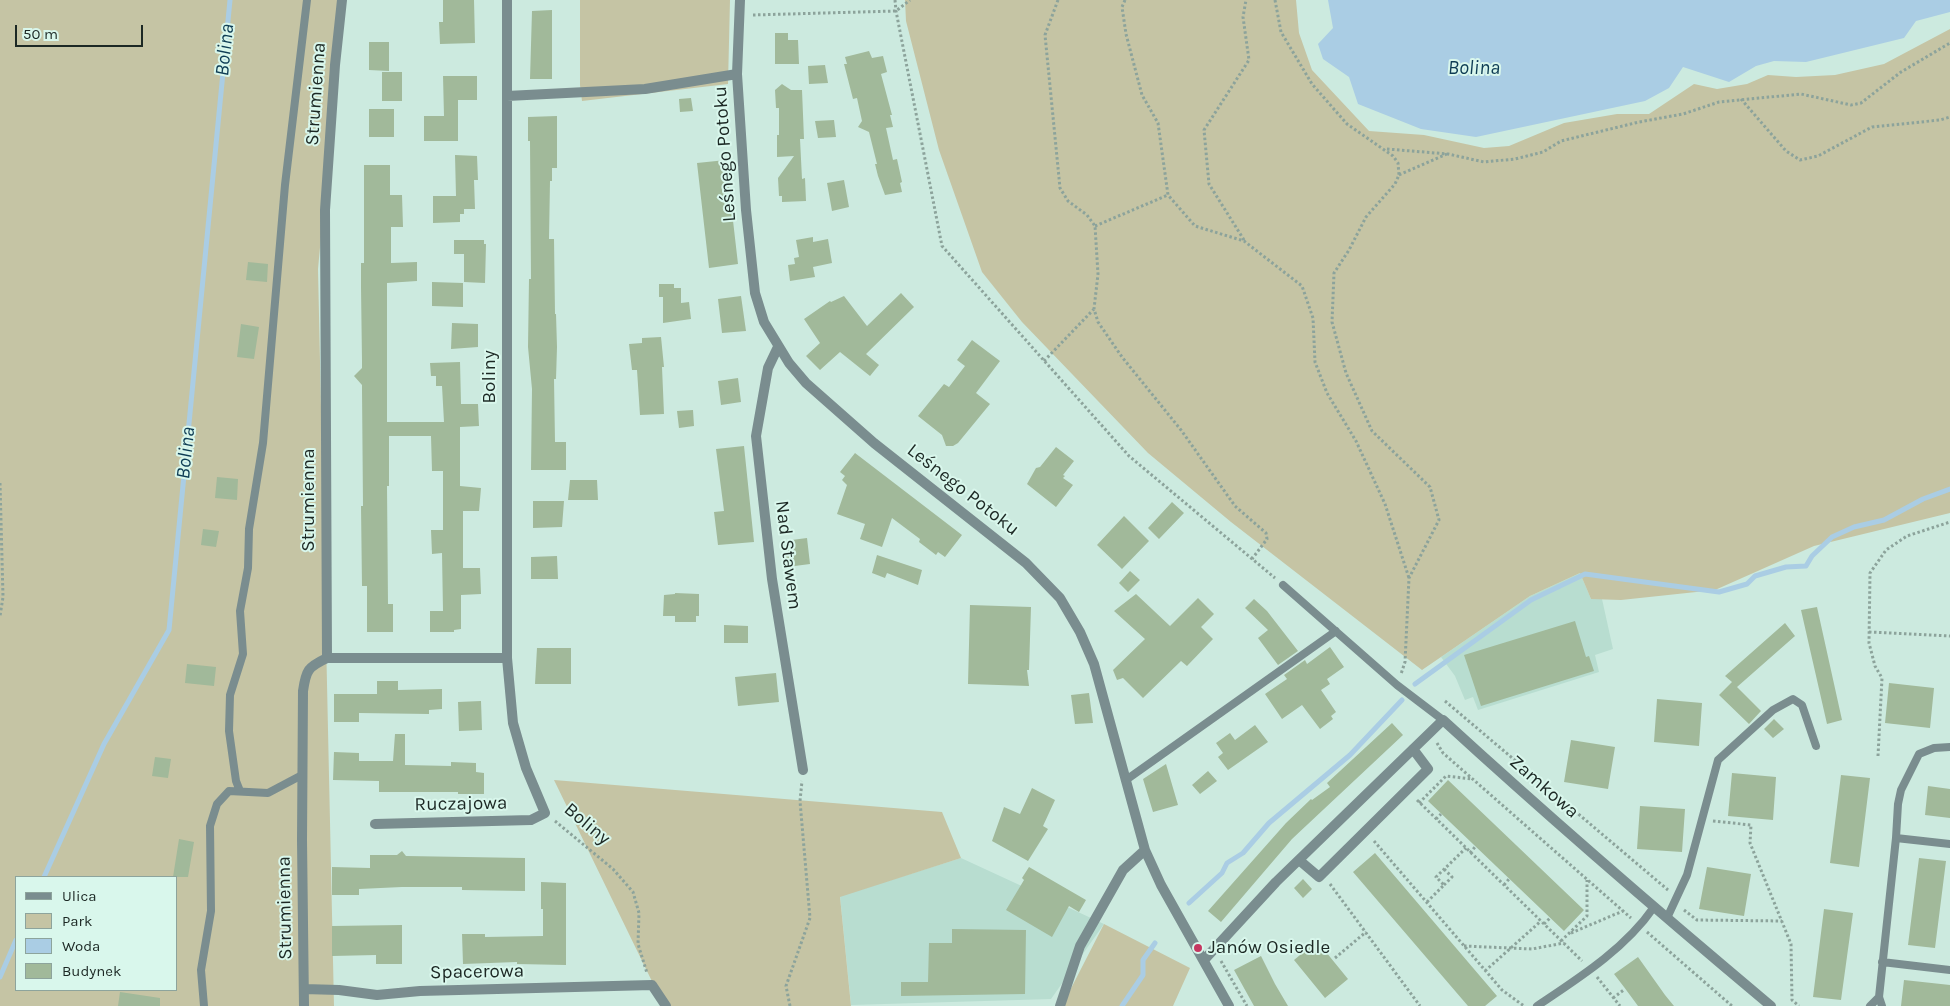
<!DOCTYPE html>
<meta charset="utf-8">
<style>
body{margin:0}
#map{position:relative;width:1950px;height:1006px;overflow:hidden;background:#cceadf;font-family:Karla,sans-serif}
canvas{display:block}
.legend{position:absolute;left:15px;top:876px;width:162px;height:115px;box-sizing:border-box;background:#d9f7ec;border:1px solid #8da49c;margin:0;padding:6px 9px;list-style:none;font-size:15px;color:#1c2824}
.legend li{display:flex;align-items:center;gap:10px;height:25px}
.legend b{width:25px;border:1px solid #8da49c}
.scale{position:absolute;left:15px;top:25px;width:128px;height:22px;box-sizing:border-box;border:2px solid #1c2824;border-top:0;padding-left:6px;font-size:15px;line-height:18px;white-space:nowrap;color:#1c2824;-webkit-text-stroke:4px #d9f7ec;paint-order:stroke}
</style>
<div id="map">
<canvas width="1950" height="1006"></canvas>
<ul class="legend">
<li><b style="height:6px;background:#7a8d8f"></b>Ulica</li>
<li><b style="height:14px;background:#c5c4a4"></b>Park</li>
<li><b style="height:14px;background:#aacde4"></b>Woda</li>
<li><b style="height:14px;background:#a1b99a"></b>Budynek</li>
</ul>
<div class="scale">50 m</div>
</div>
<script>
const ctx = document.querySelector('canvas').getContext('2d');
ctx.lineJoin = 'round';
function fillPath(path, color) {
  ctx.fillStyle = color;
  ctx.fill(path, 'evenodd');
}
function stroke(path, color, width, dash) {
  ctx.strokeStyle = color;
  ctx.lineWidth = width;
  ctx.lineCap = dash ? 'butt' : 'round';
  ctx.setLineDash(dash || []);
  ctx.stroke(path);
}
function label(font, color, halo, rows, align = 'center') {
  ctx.font = font + ' Karla,sans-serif';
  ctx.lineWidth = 4;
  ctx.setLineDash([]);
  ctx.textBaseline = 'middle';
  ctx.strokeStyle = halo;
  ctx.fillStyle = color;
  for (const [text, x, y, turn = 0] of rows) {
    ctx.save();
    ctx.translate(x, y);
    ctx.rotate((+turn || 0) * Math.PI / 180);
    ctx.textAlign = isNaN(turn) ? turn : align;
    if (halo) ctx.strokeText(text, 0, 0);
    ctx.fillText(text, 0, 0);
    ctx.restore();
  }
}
fillPath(new Path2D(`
 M1580 573 1591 599H1602L1613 649 1595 655 1599 672 1478 710 1473 697 1465 700 1455 676 1441 657 1530 596Z
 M961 858 1104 924 1051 999 851 1005 840 896Z`), '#b8ddd0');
fillPath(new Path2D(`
 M0 0H343L318 269 334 1006H0ZM16 877H176V990H16Z
 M580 0H730L728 84 582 101 580 85Z
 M905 0H1296L1299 33 1312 70 1369 131 1424 135 1484 148 1509 146 1564 123 1617 114H1649L1694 84 1717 89 1747 84 1768 75 1796 77 1835 75 1884 64 1950 29V513L1814 546 1715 590 1621 600 1591 599 1580 573 1530 596 1422 670 1231 522 1148 453 1022 322 982 272 939 150 906 21Z
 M554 780 942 812 961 858 840 897 851 1006H664Z
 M1104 924 1190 968 1173 1006H1062Z`), '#c5c4a4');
fillPath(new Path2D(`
 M1328 0H1950V12L1916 21 1904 38 1806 62 1774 61 1756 66 1729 82 1683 67 1669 88 1645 101 1476 137 1421 129 1358 104 1349 77 1323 59 1318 44 1333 28Z`), '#aacde4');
stroke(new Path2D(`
 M1415 684 1531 600 1585 574 1719 592 1747 584 1755 576 1786 567 1806 566 1812 556 1832 537 1854 527 1884 520 1923 499 1950 489
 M44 877 104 744 169 630 230 0
 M1189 903 1222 873 1227 863 1243 853 1269 823 1350 755 1402 700
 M0 977 16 940
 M1122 1006 1143 975V960L1155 943`), '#aacde4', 5);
fillPath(new Path2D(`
 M443 0H474L475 43 440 44 439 22H443Z
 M552 10V79H530L532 11Z
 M775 33H788V40H798L799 64H775Z
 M369 42H389V71L369 70Z
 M869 51 872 58 883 56 887 72 881 74 892 115H890L893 127 886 128 893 160 897 159 902 182 900 183 902 192 885 195 878 176 875 164H877L869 132 858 127 862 121 857 98 853 99 844 64H847L845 57Z
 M825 65 828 83 809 84 808 66Z
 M382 72H402V101H382Z
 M443 76H477V100H458V141H424V116H444Z
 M782 84 791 90H802L804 139H800L802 179 805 178 806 201 782 202V196H779L778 178 794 156 777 157V135H779V108H776L775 90Z
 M691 98 693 111 680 112 679 99Z
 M369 109H394V137H369Z
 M557 116V168H552V181H550L549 239H554L555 314H556L557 347 556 379H554L555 442H566V470H531L532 389 528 347 529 279H531L530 141H528V117Z
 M834 120 836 137 818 138 815 121Z
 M455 155 477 156 478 180H474L475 209H464V214H460V222L433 223V196H456Z
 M726 160 738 264 709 268 697 163Z
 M364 165H390V195H402L403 227H391V263L417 262V281L387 283V422H444L442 386H436V376H431L430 363 460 362 461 404H478L479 426 460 427V486L481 488 479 511H463V568H480L481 594 461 595V629L454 630V632H430V611H443L442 553 432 554 431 530H443V471H432L431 436H389V486H387L388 604H393V632H367V586H362L361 506H363L362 390V385L354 376 362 368V361L361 287V263H364Z
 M844 180 849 207 832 211 827 183Z
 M813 237V242L828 239 832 263 813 267 815 277 790 281 788 265 795 264 794 258 799 257 796 240Z
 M454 240H484V244H486L485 283 464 282V254H454Z
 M248 262 268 264 267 282 246 280Z
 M432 282 463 283V307L432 306Z
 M659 284H674V288H681V303L689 302 691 319 663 323V297H659Z
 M901 293 914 307 866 354 879 365 870 376 840 352 820 370 806 356 820 343 804 319 830 301 831 302 844 296 867 326Z
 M741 296 746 331 722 333 718 299Z
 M452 323 478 324V347L451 349Z
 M241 324 259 327 254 359 237 357Z
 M661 337 664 367H662L664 414 640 415 637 370H632L629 344 642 343V338Z
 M972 340 1000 361 976 393 990 404 958 443 953 446H946L942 435 918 416 944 384 949 387 965 366 957 360Z
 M738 378 741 402 721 405 718 381Z
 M693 410 694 426 679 428 677 411Z
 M744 446 754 542 718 545 714 512 724 511 716 449Z
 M1056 447 1074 461 1063 475 1065 476 1063 478 1073 485 1056 507 1027 484 1036 468 1040 467Z
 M855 453 962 535 945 557 938 552 936 555 919 542 920 539 892 518 882 547 860 539 865 524 837 514 847 485 842 480 845 476 840 472Z
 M217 477 238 479 237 500 215 498Z
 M570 480H597L598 500H568Z
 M533 501H564L562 527 533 528Z
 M1172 502 1184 513 1159 539 1148 528Z
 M1124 516 1149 541 1122 569 1097 545Z
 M203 529 219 531 216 547 201 545Z
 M807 538 810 564 787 567 784 541Z
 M877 555 922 570 918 585 887 573 885 578 872 573Z
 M557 556 558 579H531V557Z
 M1130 571 1140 580 1128 592 1119 583Z
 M675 593 699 594V616H696V622H675V616H663L664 595 675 594Z
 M1136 594 1170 626 1198 598 1214 614 1201 627 1213 639 1187 666 1181 661 1143 698 1123 678 1117 680 1113 670 1145 639 1114 611Z
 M1254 599 1267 611 1298 651 1278 665 1258 638 1268 630 1245 608Z
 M970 605 1031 607 1029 670H1027L1029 686 968 684Z
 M1817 607 1842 720 1827 724 1801 610Z
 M1575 621 1586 657 1589 656 1594 671 1481 706 1464 655Z
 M1785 623 1795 636 1737 687 1761 711 1749 724 1719 695 1732 682 1725 676Z
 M724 625 748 626V643H724Z
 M1330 647 1344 667 1327 679 1330 684 1321 690 1336 712 1331 716 1333 719 1320 729 1302 705 1282 719 1265 694 1287 679 1284 675 1305 660 1307 664Z
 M537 648H571V684H535Z
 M187 664 216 667 214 686 185 683Z
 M776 673 779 702 738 706 735 677Z
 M377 681H398V690L442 689V709L429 710V714L359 713V722H334V694H377Z
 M1889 683 1934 688 1930 728 1885 723Z
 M1089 693 1093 723 1075 724 1071 695Z
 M1657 699 1702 703 1699 746 1654 742Z
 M481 701 482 730 459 731 458 702Z
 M1774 719 1784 729 1773 738 1764 729Z
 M1392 723 1403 735 1292 839 1221 922 1208 911 1286 823 1311 799 1312 800 1330 787 1327 783Z
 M1255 725 1268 742 1228 770 1218 757 1223 753 1216 743 1230 733 1235 740Z
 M395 734H405V765L451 766V762L476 763V772L484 773V794H458V792H379V781L333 780 334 752 359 753V761H393Z
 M1571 740 1615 747 1608 789 1564 782Z
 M155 757 171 759 168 778 152 776Z
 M1166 764 1178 805 1153 812 1143 779Z
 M1208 771 1217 781 1200 794 1192 785Z
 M1732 773 1776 777 1773 820 1728 816Z
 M1841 775 1870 778 1859 867 1830 863Z
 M1448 780 1584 910 1564 931 1428 801Z
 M1928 786 1950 789V818L1925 815Z
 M1032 788 1055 800 1043 826 1048 829 1028 861 992 841 1004 807 1020 814Z
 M1640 806 1685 809 1682 852 1637 849Z
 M179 839 194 842 188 877H173Z
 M402 851 406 856 525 858V891L462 890V887H402L359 889V895H332V867L370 868V855H397Z
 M1375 853 1497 996 1485 1006H1468L1353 872Z
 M1919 858 1946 861 1935 948 1908 945Z
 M1029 867 1086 900 1079 912 1069 906 1052 937 1006 910 1024 880 1022 878Z
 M1707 867 1751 874 1744 916 1699 909Z
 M1303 879 1312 889 1303 898 1294 888Z
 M541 882 566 883V965L517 964V962L463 964 462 934H485V937L543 936V909H541Z
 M1824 909 1853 913 1841 1000 1813 997Z
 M402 925V964H376V955L332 956V926Z
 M952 929 1026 930 1025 994 901 996V982H928L929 943H952Z
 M1317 941 1348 979 1325 998 1294 960Z
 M1261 956 1275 984 1288 1006H1254L1234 970Z
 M1638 957 1665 995 1674 1006H1638L1624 987 1614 974Z
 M1904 980 1950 985V1006H1901Z
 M120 992 160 998V1006H118Z`), '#a1b99a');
stroke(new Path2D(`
 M895 0 896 11 942 246 1129 456 1275 578
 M1058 0 1045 35 1060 188 1068 201 1087 215 1095 226 1098 274 1094 309 1098 322 1122 357 1181 430 1235 506 1266 533 1267 539 1252 559
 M1125 0 1122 7 1126 34 1142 95 1158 123 1168 195 1195 226 1244 241 1302 286 1313 318 1315 362 1327 393 1356 441 1385 504 1409 578
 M1275 0 1281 32 1312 84 1347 124 1393 156 1398 163 1399 175 1395 184 1366 217 1349 250 1334 273 1332 322 1346 373 1372 431 1430 487 1439 520 1409 578 1405 662 1401 674
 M753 15 896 11 910 0
 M1741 99 1786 151 1800 160 1818 156 1872 127 1940 120 1950 117
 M1387 149 1448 154 1484 162 1515 159 1543 152 1561 141 1639 122 1683 114 1719 102 1801 94 1851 105 1861 103 1901 72 1950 43
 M1399 175 1447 154
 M1095 226 1168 195
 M1244 240 1209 184 1204 130 1249 60 1243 17 1246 0
 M1044 361 1094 309
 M0 483 3 597 0 616
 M1869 632 1950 636
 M1445 701 1668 890
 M1437 743 1443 753 1631 918
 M1878 756 1882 678 1875 666 1869 643 1870 573 1886 550 1907 536 1950 522
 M1417 800 1582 961
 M1419 803 1446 776 1472 779
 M1436 819 1441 814
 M555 821 613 869 633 892 639 913 638 944 647 973
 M1713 821 1751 825 1750 843 1791 944 1792 1000 1799 1006
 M1374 841 1502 990 1524 1006
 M1470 853 1475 847
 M1330 884 1420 1006
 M1444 885 1452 877 1444 869
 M1504 885 1509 879
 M1427 902 1444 885 1436 877 1466 848
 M1684 910 1697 920 1782 921
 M1544 924 1550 918
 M1647 932 1732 1006
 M1571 933 1623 911
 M1561 941 1587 916V880
 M1464 946 1532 949 1564 943
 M1335 958 1366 932
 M1221 961 1247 1006
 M1485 971 1541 921
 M1597 977 1620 1006
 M1613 998 1625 989
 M790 1006 786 986 810 918 800 801 802 781`), '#8ca39b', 3, [2.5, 2.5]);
stroke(new Path2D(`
 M1283 585 1397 685 1443 720
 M1126 780 1336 631
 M240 791 236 781 229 731 230 695 243 654 240 611 248 568 249 529 263 443 285 185 307 0
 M1896 838 1950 844
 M1667 918 1687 875 1718 760 1773 710 1793 699 1802 705 1816 746
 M1882 962 1950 970
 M204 1006 201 970 211 911 210 826 217 804 229 791 268 793 302 775
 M1537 1006C1579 978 1625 949 1654 907
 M1870 1006 1879 997
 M1882 1006 1879 997 1896 838 1898 804 1901 790 1919 754 1934 748 1950 747`), '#7a8d8f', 8);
stroke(new Path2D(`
 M740 0 737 74 746 210 755 293 764 322 789 363 806 383 874 443 1026 563 1060 598 1080 632 1094 664 1145 850 1161 885 1229 1006
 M507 96 645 89 737 74
 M778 347 768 368 756 436 772 579 803 770
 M327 658H507
 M375 824 531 820 545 813 526 768 513 723 507 658V0
 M1299 860 1319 877 1428 769 1413 749
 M1204 960 1276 882 1443 720C1550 818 1660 913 1771 1006
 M304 989 339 990 377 995 420 991 652 985 666 1006
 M304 1006 302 840 303 691C306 670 308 667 327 658L325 210 335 65 342 0
 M1060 1006 1080 946 1123 870 1145 850`), '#7a8d8f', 10);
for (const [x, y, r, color] of [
 [1198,948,5,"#c53761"]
]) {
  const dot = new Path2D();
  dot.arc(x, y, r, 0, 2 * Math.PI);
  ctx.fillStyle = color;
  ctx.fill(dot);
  stroke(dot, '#d9f7ec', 2);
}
label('19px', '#1c2824', '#d9f7ec', [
 ["Strumienna",316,94,-86],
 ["Leśnego Potoku",725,154,-94],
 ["Boliny",490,377,-90],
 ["Leśnego Potoku",963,490,38],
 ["Strumienna",309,500,-90],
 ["Nad Stawem",788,555,83],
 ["Zamkowa",1544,787,41],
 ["Ruczajowa",461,804,-1],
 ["Boliny",587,824,40],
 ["Strumienna",285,908,-91],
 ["Spacerowa",477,972,-1]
]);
label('19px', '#1c2824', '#d9f7ec', [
 ["Janów Osiedle",1208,948]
], 'left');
label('italic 20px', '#0e3c54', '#d9f7ec', [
 ["Bolina",225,50,-84],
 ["Bolina",1474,68],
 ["Bolina",186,453,-84]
]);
</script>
